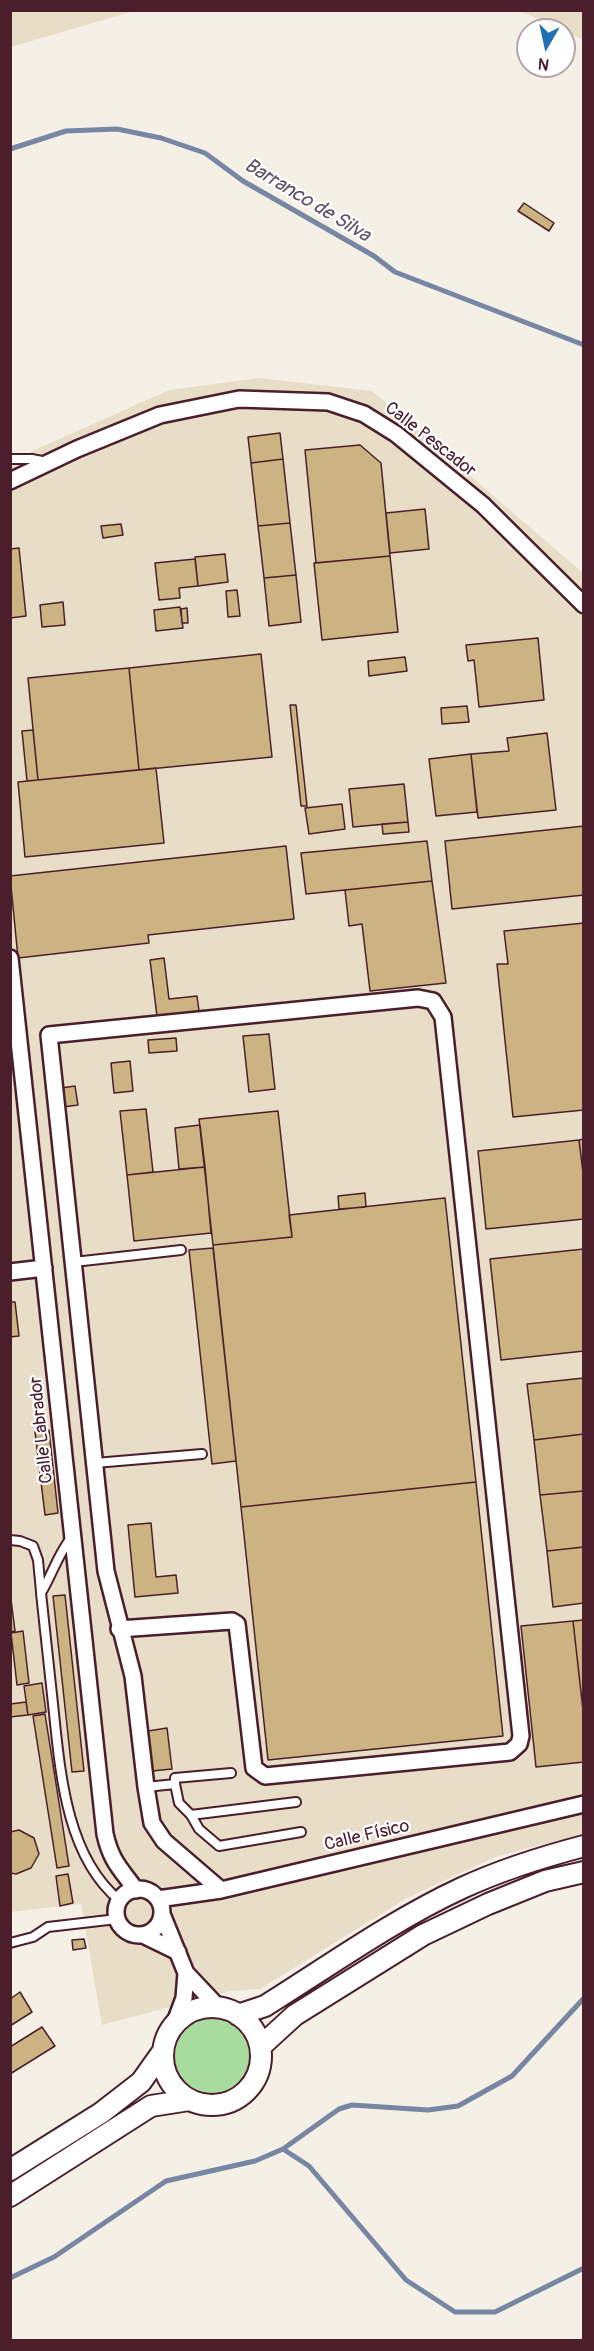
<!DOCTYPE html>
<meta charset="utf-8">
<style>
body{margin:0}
#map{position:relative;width:594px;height:2351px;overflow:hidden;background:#f5f0e6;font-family:Pangolin,sans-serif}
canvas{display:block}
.frame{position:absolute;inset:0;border:12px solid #4a1f2b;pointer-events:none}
.north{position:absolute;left:516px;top:18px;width:60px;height:60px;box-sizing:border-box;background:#fff;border:2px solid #b7a5aa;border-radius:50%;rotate:189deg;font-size:16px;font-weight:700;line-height:24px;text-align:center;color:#4a1f2b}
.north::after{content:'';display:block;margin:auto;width:21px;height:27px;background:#1f6fb2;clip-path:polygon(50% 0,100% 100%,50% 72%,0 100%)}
</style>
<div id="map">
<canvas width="594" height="2351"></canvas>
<div class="frame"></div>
<div class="north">N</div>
</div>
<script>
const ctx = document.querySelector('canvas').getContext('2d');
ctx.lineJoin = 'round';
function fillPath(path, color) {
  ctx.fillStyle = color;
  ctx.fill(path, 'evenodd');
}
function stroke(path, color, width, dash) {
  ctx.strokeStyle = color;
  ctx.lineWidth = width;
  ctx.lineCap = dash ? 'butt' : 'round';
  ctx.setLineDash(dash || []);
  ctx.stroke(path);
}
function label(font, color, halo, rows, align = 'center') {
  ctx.font = font + ' Pangolin,sans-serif';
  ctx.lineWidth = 4.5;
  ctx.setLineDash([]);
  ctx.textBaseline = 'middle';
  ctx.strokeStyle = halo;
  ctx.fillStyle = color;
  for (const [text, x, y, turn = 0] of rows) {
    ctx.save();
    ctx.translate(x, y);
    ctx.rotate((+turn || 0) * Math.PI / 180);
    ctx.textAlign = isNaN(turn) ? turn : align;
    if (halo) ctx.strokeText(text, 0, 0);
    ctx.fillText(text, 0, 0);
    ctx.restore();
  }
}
fillPath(new Path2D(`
 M11 10H134V11L11 47Z
 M520 11H583V40L564 30Z
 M259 378 372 391 583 573V1834L495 1857 407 1898 260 1989 230 1991 102 2025 81 1904 11 1912 10 461 169 390Z`), '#e8dec8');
fillPath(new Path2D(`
 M175 2056a37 37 0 1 1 74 0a37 37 0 1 1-74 0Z`), '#a8dc9f');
stroke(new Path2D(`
 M10 149 66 131 117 129 161 138 205 153 243 181 374 256 395 272 584 345
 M283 2149 309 2166 406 2280 455 2312H495L584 2268
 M10 2278 54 2257 166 2181 255 2161 283 2149 339 2109 352 2105 428 2110 458 2106 512 2076 584 1998`), '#7686a3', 5);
const building = new Path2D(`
 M524 203 554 223 549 231 518 211Z
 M280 433 283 459 251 463 248 437Z
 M360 445 381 463 390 556 316 563 305 450Z
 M283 459 290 523 258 526 251 463Z
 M425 509 429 549 390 553 386 513Z
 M290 523 296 575 264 578 258 526Z
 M121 524 123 535 103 538 101 526Z
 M19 548 26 616 10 618V549Z
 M225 554 228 582 198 586 195 557Z
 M390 556 398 632 322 640 314 563Z
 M195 559 198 586 179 588 180 598 159 600 155 563Z
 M296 575 301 622 269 626 264 578Z
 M237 590 240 616 228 617 226 591Z
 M63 602 65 625 42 627 40 605Z
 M180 607 183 628 156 631 154 610Z
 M187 608 188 623H182L181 609Z
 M538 638 544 700 479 707 474 660 468 661 466 645Z
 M261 654 272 757 139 770 129 668Z
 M405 657 407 671 369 676 368 661Z
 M129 668 139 770 38 780 28 678Z
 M290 705H296L307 806H301Z
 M467 706 469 722 442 724 441 708Z
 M33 730 38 780 27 781 22 731Z
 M547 733 556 810 478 818 471 754 509 751 507 738Z
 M471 754 477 812 436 816 429 759Z
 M156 768 164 843 25 857 18 782Z
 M404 784 408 822 353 827 349 789Z
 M342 804 345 829 309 834 305 808Z
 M408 822 409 832 383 834 382 824Z
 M584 826V895L452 909 445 841Z
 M427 841 432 881 306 894 301 853Z
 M286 846 294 919 148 935 149 943 18 958 10 876Z
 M432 881 446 983 370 991 362 924 349 926 345 890Z
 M584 923V1110L513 1117 497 964H508L504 931Z
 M164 958 169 999 197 996 199 1011 157 1016 150 960Z
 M269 1034 275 1089 249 1092 243 1036Z
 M176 1038 177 1051 149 1053 148 1040Z
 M130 1061 133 1091 114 1093 111 1063Z
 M75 1086 78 1105 63 1107 61 1088Z
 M146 1109 153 1172 127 1175 120 1111Z
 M278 1111 292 1237 213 1245 199 1119Z
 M200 1125 205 1167 179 1169 175 1128Z
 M584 1139V1181L579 1140Z
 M579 1140 584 1181V1219L486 1229 478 1151Z
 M205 1167 211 1233 134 1241 127 1175Z
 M365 1193 366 1207 339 1209 338 1196Z
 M445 1198 476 1482 241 1507 213 1245 292 1237 289 1215Z
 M213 1248 236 1461 212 1464 189 1250Z
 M584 1249V1351L501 1360 490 1259Z
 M10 1302H15L19 1336 10 1337Z
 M584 1378V1434L534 1440 527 1384Z
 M49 1430 58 1513 45 1515 35 1432Z
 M584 1434V1491L540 1495 534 1440Z
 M476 1482 503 1736 268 1760 241 1507Z
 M584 1491V1547L547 1551 540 1495Z
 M151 1523 156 1577 176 1575 178 1593 135 1597 128 1525Z
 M584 1547V1603L553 1607 547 1551Z
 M10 1591 15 1631 10 1632Z
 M65 1595 84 1771 72 1772 53 1596Z
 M584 1620V1719L573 1621Z
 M573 1621 584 1719V1762L536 1767 521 1626Z
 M23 1631 29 1683 17 1685 11 1633Z
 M42 1683 46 1712 28 1715 24 1686Z
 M26 1702 28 1715 10 1717V1704Z
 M45 1714 69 1866 57 1868 33 1716Z
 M167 1728 172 1769 152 1771 148 1731Z
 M19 1830 34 1838 39 1854 31 1868 16 1874 10 1873V1832Z
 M68 1874 73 1903 60 1906 56 1876Z
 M84 1939 86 1948 73 1950 72 1940Z
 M20 1992 32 2012 10 2026V1999Z
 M42 2027 55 2046 10 2074V2047Z`);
fillPath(building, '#cbb382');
stroke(building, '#4a1f2b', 1.5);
const service = new Path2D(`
 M10 459H32L47 462
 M74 1262 181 1250
 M95 1463 202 1454
 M71 1538C58 1554 52 1575 41 1593 45 1630 49 1667 53 1704 60 1769 65 1855 119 1900
 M10 1540 20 1541 33 1546 38 1560 41 1592
 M175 1784 179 1803 191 1815 199 1829 219 1846 301 1832
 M146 1787 175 1784V1778L231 1773
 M191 1815 296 1802
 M10 1943 33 1937 48 1927 117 1919`);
const minor = new Path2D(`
 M10 481 77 449 160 415 239 399 328 402 364 414 396 434 483 505 584 605
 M10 958 105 1834C111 1861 120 1868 136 1890
 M10 1272 44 1268
 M119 1629 232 1621 237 1624 254 1768 265 1776 510 1752 519 1744 521 1736 443 1017 433 1001 418 998 49 1035 106 1571 133 1676 146 1787 152 1823 164 1841 221 1890
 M116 1912a23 23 0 1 1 46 0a23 23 0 1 1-46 0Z
 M158 1899 221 1890 584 1804
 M162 1914 186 1973 219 2008
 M143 1935 178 1952
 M174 2025 184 1998 186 1973`);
const tertiary = new Path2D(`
 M163 2056a49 49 0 1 1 98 0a49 49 0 1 1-98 0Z
 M238 2015 265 2006C329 1966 393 1920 462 1888 501 1870 542 1857 584 1846
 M260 2047 295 2015 423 1935 488 1904 545 1881 584 1872
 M10 2170 101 2113 141 2082 163 2051
 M10 2196 151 2106 189 2100`);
stroke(service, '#4a1f2b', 12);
stroke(minor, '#4a1f2b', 20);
stroke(tertiary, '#4a1f2b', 24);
stroke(service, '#fff', 8);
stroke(minor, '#fff', 15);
stroke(tertiary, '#fff', 20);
label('18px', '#4a1f2b', '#fff', [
 ["Calle Pescador",430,440,38],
 ["Calle Labrador",42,1430,-96],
 ["Calle Físico",367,1836,-13]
]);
label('italic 20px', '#605367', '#fff', [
 ["Barranco de Silva",307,201,31]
]);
</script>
